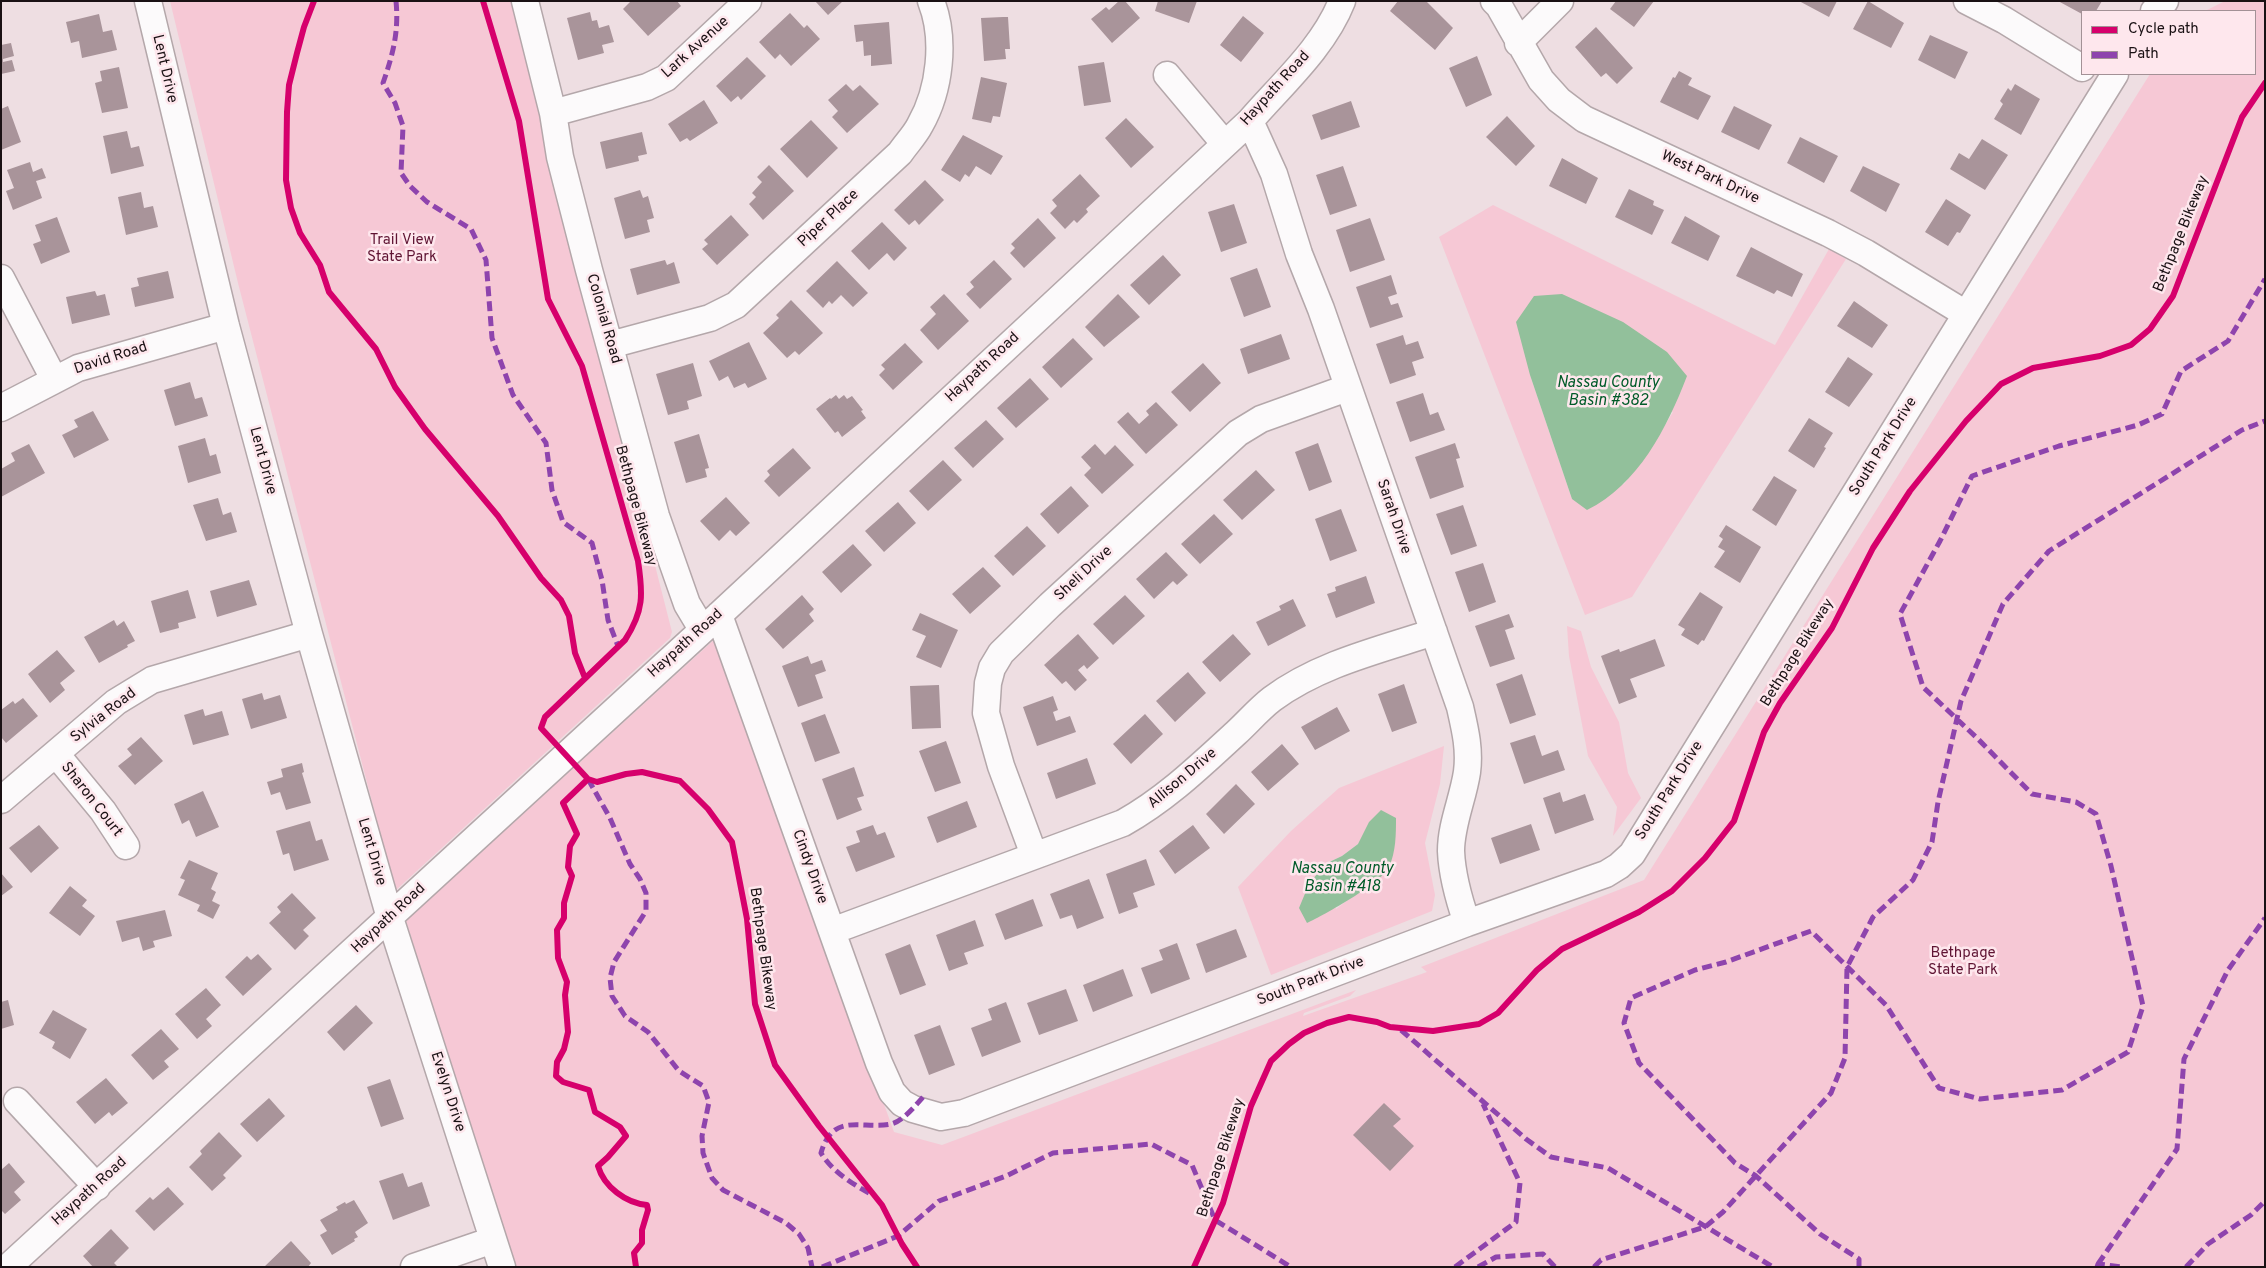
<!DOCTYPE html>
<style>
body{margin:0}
#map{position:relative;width:2266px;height:1268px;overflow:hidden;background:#eedee2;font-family:Overpass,sans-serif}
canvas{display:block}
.frame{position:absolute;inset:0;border:2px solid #1a1114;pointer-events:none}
.legend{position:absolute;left:2081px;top:10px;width:175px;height:65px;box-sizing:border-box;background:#fee7ed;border:1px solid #a39196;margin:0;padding:6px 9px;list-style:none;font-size:15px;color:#1a1114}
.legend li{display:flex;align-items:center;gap:10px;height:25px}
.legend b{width:25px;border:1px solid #a39196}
</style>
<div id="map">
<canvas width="2266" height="1268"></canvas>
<div class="frame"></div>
<ul class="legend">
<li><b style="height:6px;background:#d6006c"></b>Cycle path</li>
<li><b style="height:6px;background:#8e44ad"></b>Path</li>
</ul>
</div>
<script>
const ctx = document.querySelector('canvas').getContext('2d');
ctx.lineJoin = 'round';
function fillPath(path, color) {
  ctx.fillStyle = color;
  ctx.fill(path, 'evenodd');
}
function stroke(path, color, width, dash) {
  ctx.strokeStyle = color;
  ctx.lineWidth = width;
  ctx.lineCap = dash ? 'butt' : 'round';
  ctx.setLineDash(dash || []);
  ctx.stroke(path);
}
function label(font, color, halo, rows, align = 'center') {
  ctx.font = font + ' Overpass,sans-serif';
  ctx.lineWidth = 5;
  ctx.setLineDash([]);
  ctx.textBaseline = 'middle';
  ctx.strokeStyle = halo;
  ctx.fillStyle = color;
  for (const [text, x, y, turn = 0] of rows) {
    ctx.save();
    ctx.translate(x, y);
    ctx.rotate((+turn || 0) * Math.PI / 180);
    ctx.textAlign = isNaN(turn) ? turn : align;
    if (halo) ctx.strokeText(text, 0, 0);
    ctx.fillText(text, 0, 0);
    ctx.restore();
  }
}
fillPath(new Path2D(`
 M170 1H511L672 632 670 638 395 891 238 283Z
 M2225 1H2265V1267H513L406 921 716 638 894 1132 942 1145 1356 990 1350 996 1304 1013 1303 1016 1427 972 1421 967 1644 880 2150 74H2255V11H2205Z
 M1493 205 1775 345 1829 249 1846 259 1632 597 1585 615 1439 237ZM1530 375 1673 412 1650 449 1624 484 1572 499Z
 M1567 626 1581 631 1591 667 1619 722 1628 773 1641 798 1613 836 1617 807 1588 756 1569 656Z
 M1444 746 1440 784 1425 843 1435 895 1432 911 1271 975 1238 887 1291 831 1339 788ZM1358 844 1388 869 1336 909 1325 864 1342 856Z`), '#f6c8d5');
fillPath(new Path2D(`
 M1562 294 1623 322 1667 352 1687 376C1667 428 1638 485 1587 510L1572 499 1530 375 1516 322 1534 296Z
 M1381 810 1396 818C1396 834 1396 852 1389 867 1382 883 1324 915 1307 923L1299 908 1309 884 1325 864 1342 856 1358 844 1369 822Z`), '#92c09b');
fillPath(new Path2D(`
 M631 1H677L681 6 648 36 623 9Z
 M815 1H843L828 15Z
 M1119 1H1125L1140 18 1112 43 1091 19 1106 7 1109 10Z
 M1158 1H1197L1189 23 1155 11Z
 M1398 1H1426L1453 28 1435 50 1390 11Z
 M1616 1H1654L1634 27 1610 9Z
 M1799 1H1837L1829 17Z
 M1868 1 1904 23 1891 48 1853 29Z
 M2058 1H2102L2096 11H2082V14Z
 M590 12 592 21 597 20 599 28 609 25 614 42 602 45 604 53 578 60 567 18Z
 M790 13 804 28 807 25 820 39 791 66 780 54 775 59 759 42Z
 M99 14 103 32 112 30 117 50 82 58 79 41 71 43 66 22Z
 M1243 16 1264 33 1241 62 1220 45Z
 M1003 17H1008L1010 49H1005L1006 59 984 61 981 18Z
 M889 22 892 64 871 66V55L864 56 863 41 856 42 854 25Z
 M1596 27 1633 68 1617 84 1606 73 1601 77 1575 47Z
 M1930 35 1968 52 1955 79 1918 60Z
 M11 43 14 56 3 59V62L12 60 15 71 1 74V45Z
 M1477 56 1492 95 1466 107 1449 68Z
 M747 57 766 76 741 100 738 96 731 102 716 86Z
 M1104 62 1111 102 1084 106 1078 66Z
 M119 67 128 108 102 113 95 83 102 81 100 71Z
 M1679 71 1692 78 1688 85 1711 96 1698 120 1660 102 1673 77 1675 78Z
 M981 77 1007 83 1000 117 993 116 991 123 972 119Z
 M846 84 853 91 860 85 879 104 847 133 832 117 838 111 828 100Z
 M2015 84 2040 99 2021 135 1994 119 2003 104 2000 101 2008 88 2011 91Z
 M704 100 718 123 690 141 687 138 680 142 668 124Z
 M1351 101 1360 127 1321 140 1312 115Z
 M8 106 21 142 1 150V109Z
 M1734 106 1772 125 1759 150 1721 132Z
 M1507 116 1535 146 1516 166 1486 137Z
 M1126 118 1154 147 1131 168 1105 138Z
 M811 120 838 148 807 178 780 149Z
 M127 131 131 148 139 146 144 166 111 174 103 136Z
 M642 132 647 154 638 156 639 161 606 169 600 142Z
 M963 135 1003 156 991 175 976 166 969 177 965 174 960 182 941 170Z
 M1800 137 1838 156 1824 183 1787 163Z
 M1982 139 2008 155 1985 190 1950 169 1959 153 1969 159Z
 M1562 158 1598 178 1586 204 1549 186Z
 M30 162 33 172 42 168 46 178 36 181 42 198 13 210 6 191 14 188 7 170Z
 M769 165 794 191 763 220 749 204 756 197 752 193 762 182 757 177Z
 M1343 166 1357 206 1330 215 1316 175Z
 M1863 166 1900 184 1886 212 1850 191Z
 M1080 174 1100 196 1086 209 1088 212 1077 223 1074 220 1065 229 1050 213 1057 206 1052 200Z
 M925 180 944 200 919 225 915 220 909 225 894 210Z
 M1629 189 1654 201 1653 205 1664 210 1652 235 1615 217Z
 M640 190 643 198 648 196 654 218 647 220 650 232 625 239 614 198Z
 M141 192 144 208 153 206 158 227 126 235 118 197Z
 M1946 199 1971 215 1960 233 1957 232 1948 246 1925 232Z
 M1234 204 1247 243 1221 252 1208 212Z
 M731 215 749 235 717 265 702 249 708 244 704 240Z
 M1685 216 1720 236 1708 261 1671 243Z
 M57 217 70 252 41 264 33 244 41 241 35 225Z
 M1038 218 1056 238 1024 268 1010 253 1015 248 1011 244Z
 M1370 218 1385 260 1350 272 1336 230Z
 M882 222 907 248 894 261 887 253 869 270 851 251Z
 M1751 247 1803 274 1792 297 1777 290 1774 294 1736 276Z
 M1163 255 1181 275 1149 305 1130 285Z
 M665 260 667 265 674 262 680 283 637 295 630 269Z
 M994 260 1012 279 980 309 966 294 974 287 970 282Z
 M837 261 868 293 853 307 841 295 832 304 829 301 823 308 806 291Z
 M1257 268 1271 307 1244 317 1230 278Z
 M168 271 174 298 135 307 131 288 139 286 137 278Z
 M1391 275 1397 294 1388 297 1391 305 1398 303 1403 317 1370 328 1356 287Z
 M95 291 97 296 105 294 110 315 72 324 66 297Z
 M944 294 969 321 938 350 920 330 936 314 930 307Z
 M1118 294 1140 317 1104 347 1085 327Z
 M791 300 823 333 799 355 795 351 787 358 763 333 779 318 776 315Z
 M1854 301 1888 325 1872 348 1837 326Z
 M1281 334 1290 359 1248 374 1240 349Z
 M1403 335 1406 345 1418 341 1424 358 1412 362 1416 375 1390 384 1376 344Z
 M1073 338 1093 359 1061 388 1042 367Z
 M749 342 767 379 748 388 745 383 734 388 728 376 719 381 709 361Z
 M905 343 923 362 893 390 879 375 885 369 881 365Z
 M1848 357 1873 374 1849 407 1825 392Z
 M693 363 702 396 687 401 689 409 668 415 656 374Z
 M1203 363 1221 383 1190 412 1171 392Z
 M1030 378 1049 399 1016 428 997 408Z
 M190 382 195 399 202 397 208 416 175 426 164 390Z
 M1423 393 1430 415 1438 412 1445 430 1410 442 1396 402Z
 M836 395 839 399 844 395 847 399 852 396 863 410 861 411 866 418 842 437 838 431 835 433 816 409 830 398 831 399Z
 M1156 402 1178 425 1146 454 1117 422 1128 412 1139 424 1149 415 1146 411Z
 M93 411 109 440 74 458 62 435 78 427 74 420Z
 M1809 418 1833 433 1824 447 1826 448 1814 468 1788 451Z
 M986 420 1004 439 973 468 954 448Z
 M699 434 709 468 705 469 707 477 686 483 674 442Z
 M205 438 210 456 216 454 221 473 188 483 178 446Z
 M1318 443 1332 482 1309 491 1295 452Z
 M1455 443 1460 458 1456 459 1464 487 1430 499 1415 457Z
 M29 444 45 473 1 497V469L15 461 11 453Z
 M1095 444 1105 455 1115 445 1134 465 1102 494 1084 475 1091 468 1081 457Z
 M793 448 811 468 779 497 764 481 770 475 767 471Z
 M943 460 962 480 928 511 909 491Z
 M1256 470 1275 490 1242 520 1223 500Z
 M1774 476 1797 490 1776 526 1752 510Z
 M1071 486 1089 506 1058 534 1040 514Z
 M726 497 750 523 736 536 730 530 719 541 700 521Z
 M218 498 223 515 231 512 237 532 206 541 193 505Z
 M898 502 916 523 884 552 865 531Z
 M1463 505 1477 546 1451 555 1436 514Z
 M1341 509 1357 551 1330 561 1315 519Z
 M1214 514 1233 534 1200 564 1181 544Z
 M1726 525 1761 547 1740 583 1714 567 1725 551 1718 547 1723 539 1719 536Z
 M1027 526 1046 546 1013 576 994 556Z
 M853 544 872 565 841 593 822 572Z
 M1166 552 1188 575 1177 585 1173 581 1154 599 1136 579Z
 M1483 563 1496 602 1469 612 1455 572Z
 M983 567 1001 586 970 614 952 594Z
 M1366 576 1375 603 1336 618 1327 594 1336 591 1335 587Z
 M249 580 257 605 217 617 210 591Z
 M188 590 196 618 178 623 179 628 160 633 151 601Z
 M1700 592 1723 607 1704 641 1702 640 1698 645 1681 635 1685 629 1678 625Z
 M802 595 814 609 809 614 814 621 783 649 765 629Z
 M1125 595 1145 616 1113 645 1093 624Z
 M1293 599 1306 626 1268 646 1256 622 1281 610 1279 606Z
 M920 613 958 630 941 668 916 657 926 636 912 630Z
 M1509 614 1514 627 1505 630 1515 659 1490 667 1475 626Z
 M114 620 117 626 124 621 135 641 127 645 128 647 99 663 84 637Z
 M1078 634 1099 658 1087 669 1084 665 1078 670 1087 680 1075 691 1066 681 1062 684 1044 665Z
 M1233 634 1251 654 1220 682 1202 662Z
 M1655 639 1665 666 1630 679 1637 697 1619 704 1601 656 1619 649 1620 652Z
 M57 650 75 671 60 683 65 690 50 703 28 674Z
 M808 656 811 664 822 660 826 671 815 675 823 698 798 707 782 666Z
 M1188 672 1206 693 1175 722 1156 701Z
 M1522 674 1536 715 1510 724 1496 684Z
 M1404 684 1417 723 1392 732 1378 694Z
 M939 685 941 728 912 729 910 686Z
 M262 693 264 700 280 695 287 718 251 729 242 699Z
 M1053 696 1058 710 1053 712 1056 721 1070 716 1076 732 1037 746 1023 707Z
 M23 698 38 716 6 743 1 737V710L13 701 15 704Z
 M1337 707 1350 731 1315 750 1301 727Z
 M203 709 205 716 222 711 229 735 193 745 184 715Z
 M825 714 840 753 815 762 801 723Z
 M1145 714 1163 734 1131 764 1113 744Z
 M1535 735 1542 756 1558 750 1565 770 1524 784 1510 743Z
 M141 737 163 761 135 785 118 766 132 755 127 749Z
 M946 741 961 783 935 792 919 751Z
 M1282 744 1299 764 1268 791 1251 772Z
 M1087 758 1096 784 1056 799 1047 773Z
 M302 763 304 772 302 773 311 803 286 810 280 792 271 795 267 782 283 777 281 769Z
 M854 767 864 796 857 798 862 810 837 820 822 779Z
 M1236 784 1255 804 1224 834 1206 814Z
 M203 791 219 827 196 837 189 820 182 824 174 804Z
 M1560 792 1563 802 1585 794 1594 820 1555 834 1543 798Z
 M967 801 977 827 937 843 927 817Z
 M310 821 316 841 322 839 329 860 294 871 289 853 283 855 276 831Z
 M1531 824 1540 850 1500 864 1491 838Z
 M39 825 59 848 31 873 9 848Z
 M873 825 877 835 885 832 895 857 856 872 846 847 860 842 856 831Z
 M1193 825 1210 848 1175 874 1159 851Z
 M1146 859 1155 885 1133 893 1138 907 1119 914 1106 874Z
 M189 860 218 873 211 889 216 892 212 901 220 905 213 919 197 911 200 905 178 895 185 880 180 878Z
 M1 873 13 887 1 896Z
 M1089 879 1104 918 1077 929 1072 915 1060 919 1050 894Z
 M70 886 87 900 82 906 95 916 80 936 49 913Z
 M292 893 316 918 303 930 309 936 295 950 269 923 281 912 277 907Z
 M1033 899 1043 926 1005 940 995 914Z
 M165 910 172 936 153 941 155 947 143 951 139 937 122 942 116 921Z
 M975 920 984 946 964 953 968 964 949 971 936 935Z
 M1236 929 1247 957 1206 973 1196 944Z
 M1177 943 1190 979 1151 994 1141 968 1163 960 1159 950Z
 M910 944 926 985 900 995 885 954Z
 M258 954 272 969 243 996 225 977 247 956 251 960Z
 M1123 969 1133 996 1093 1012 1083 985Z
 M206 988 221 1005 206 1019 212 1026 197 1039 175 1014Z
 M1066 989 1078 1021 1039 1035 1027 1003Z
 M8 1000 14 1025 1 1029V1002Z
 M1006 1002 1021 1042 982 1057 971 1028 992 1020 988 1009Z
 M356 1005 373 1023 344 1051 327 1032Z
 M53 1010 87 1029 70 1059 52 1048 55 1042 39 1033Z
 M940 1025 955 1065 929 1075 914 1035Z
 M161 1029 179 1049 164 1061 169 1067 153 1080 131 1055Z
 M106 1078 128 1103 112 1116 109 1112 95 1124 76 1102Z
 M390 1079 404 1119 381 1127 367 1087Z
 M269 1098 285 1116 257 1142 240 1124Z
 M1384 1103 1401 1119 1393 1126 1414 1146 1390 1171 1353 1135Z
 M219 1132 242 1156 223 1175 226 1178 212 1191 189 1167 202 1154 200 1151Z
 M9 1163 25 1182 14 1192 21 1200 5 1214 1 1210V1170Z
 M403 1173 408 1187 422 1182 430 1206 393 1220 379 1181Z
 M168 1187 184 1204 154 1231 135 1211 150 1197 153 1200Z
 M354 1200 368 1223 355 1232 358 1237 354 1239 355 1241 332 1255 320 1235 327 1231 320 1220 338 1210 336 1207 345 1202 346 1204Z
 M111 1229 129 1248 114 1263 118 1267H93L83 1256Z
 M291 1241 311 1263 308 1267H264Z`), '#a9949a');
const minor = new Path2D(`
 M148 1 226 326 309 634 390 918 502 1267
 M525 1 553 113 560 157 589 270 656 516 687 604 702 629
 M1494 1 1499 6 1541 80 1559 100 1584 119 1828 233 1866 253 1966 314
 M1967 1 2004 20 2082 68
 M2154 11 2165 1
 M1518 43 1560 1
 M1167 75 1224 143
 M553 113 647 87 666 78 748 1
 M1250 121 1274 174 1299 254 1321 309 1460 707C1465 729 1470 749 1467 772 1463 799 1451 824 1451 851 1452 876 1459 900 1467 923
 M1 278 54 379
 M610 345 710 318 736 305 900 153C906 144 915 135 920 125 940 90 946 39 931 1
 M1 408 78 368 226 326
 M719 615 879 1063 892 1092 902 1103 913 1109 941 1117 964 1113 1467 923 1606 874 1619 866 1632 854 2115 74
 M56 754 103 811 126 846
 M1 800 116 702 152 680 309 634
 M1034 855 1001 766 986 713 988 683 992 668 1001 653 1050 605 1238 433 1261 419 1347 388
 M832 931 1123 823C1166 799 1200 766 1236 733 1248 722 1259 709 1272 699 1319 664 1379 650 1434 632
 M17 1101 97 1187
 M8 1267 719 615 1250 121C1282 84 1324 47 1342 1
 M414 1267 493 1240`);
stroke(minor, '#b4a7aa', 29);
stroke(minor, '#fcfafb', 26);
stroke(new Path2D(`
 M396 1C399 32 393 54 383 83L395 103 403 126 401 173 410 186 427 202 471 229 486 260 492 338 513 395 546 443 552 490 563 522 592 543 602 580 608 620 618 646
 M588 779 610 818 630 864 640 879 646 893V911L614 962 610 978 612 996 625 1016 648 1032 679 1071 703 1086 709 1102 702 1136 703 1153 712 1178 723 1190 786 1223 799 1234 808 1248 812 1267
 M1401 1030 1526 1139 1551 1157 1608 1168 1773 1267
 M869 1193C851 1183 832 1171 821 1153 833 1111 862 1130 891 1124 903 1121 915 1106 923 1097
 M2098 1264 2177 1149 2184 1059 2228 970 2265 918
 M822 1267 898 1236 939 1201 1006 1176 1053 1153 1151 1144 1192 1165 1215 1220 1291 1267
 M1455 1267 1516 1222 1520 1183 1483 1104
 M1478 1267 1496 1257 1543 1254 1555 1267
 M1594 1267 1601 1260 1705 1227 1723 1212 1831 1093 1845 1058 1847 967 1873 917 1913 880 1932 842 1938 802 1961 701 2003 604 2049 551 2242 430 2265 421
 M1859 1267V1259L1820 1234 1756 1176 1735 1163 1639 1063 1624 1023 1631 998 1695 970 1726 962 1811 931 1886 1005 1939 1088 1980 1099 2062 1090 2128 1052 2143 1006 2111 866 2096 814 2076 802 2032 794 1978 739 1923 687 1900 614 1940 541 1972 476 2059 446 2138 425 2162 414 2181 371 2228 341 2265 279
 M2097 1267 2098 1264 2122 1267
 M2186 1267 2208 1244 2251 1215 2265 1201`), '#8e44ad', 5, [10, 5]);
stroke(new Path2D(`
 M314 1 304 27 297 53 289 85 287 112 286 180 291 208 300 233 320 265 329 292 376 349 395 387 425 429 498 516 541 578 561 600 569 616 575 653 585 678
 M483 1 519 121 548 299 582 366 638 561C643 594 644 611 625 640L545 717 541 728 588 779 597 782 626 774 642 772 680 781 708 809 732 842 747 919 755 1004 775 1065 819 1126 882 1205 902 1244 917 1267
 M588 779 563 803 577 834 570 846 568 867 572 876 564 903V918L557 930 558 958 567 982 565 995 568 1032 564 1049 557 1062 556 1076 563 1082 589 1090 595 1112 620 1127 626 1136 608 1157 598 1166C604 1187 626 1203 647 1205L648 1210 642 1230V1243L634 1253 636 1267
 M1194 1267 1223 1203 1251 1106 1271 1061 1289 1044 1304 1033 1327 1023 1349 1017 1377 1022 1390 1027 1433 1031 1479 1024 1498 1013 1537 970 1562 949 1639 912 1672 891 1705 858 1734 821 1764 732 1780 703 1832 628 1873 548 1910 491 1966 421 2001 384 2033 368 2100 356 2131 345 2150 329 2173 296 2242 117 2265 83`), '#d6006c', 6);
label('15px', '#1a1114', '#fee7ed', [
 ["Lark Avenue",696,48,-42],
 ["Lent Drive",164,69,77],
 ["Haypath Road",1276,89,-48],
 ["West Park Drive",1710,178,25],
 ["Piper Place",829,219,-43],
 ["Bethpage Bikeway",2182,234,-68],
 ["Colonial Road",603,319,74],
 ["David Road",111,359,-18],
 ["Haypath Road",983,368,-43],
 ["South Park Drive",1884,447,-58],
 ["Lent Drive",262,461,75],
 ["Bethpage Bikeway",635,506,75],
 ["Sarah Drive",1393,517,71],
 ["Sheli Drive",1084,574,-43],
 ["Haypath Road",686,644,-42],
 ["Bethpage Bikeway",1798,653,-58],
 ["Sylvia Road",104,716,-38],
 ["Allison Drive",1183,779,-40],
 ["South Park Drive",1670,791,-58],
 ["Sharon Court",91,800,52],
 ["Lent Drive",371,852,74],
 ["Cindy Drive",809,867,70],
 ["Haypath Road",389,919,-43],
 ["Bethpage Bikeway",762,949,82],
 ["South Park Drive",1311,982,-21],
 ["Evelyn Drive",447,1092,72],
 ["Bethpage Bikeway",1222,1158,-72],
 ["Haypath Road",90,1192,-42]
]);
label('15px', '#5f1433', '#fee7ed', [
 ["Trail View",402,241],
 ["State Park",402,258],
 ["Bethpage",1963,954],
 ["State Park",1963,971]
]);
label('italic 16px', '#015b29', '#fee7ed', [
 ["Nassau County",1608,384],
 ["Basin #382",1608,402],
 ["Nassau County",1342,870],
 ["Basin #418",1342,888]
]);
</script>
